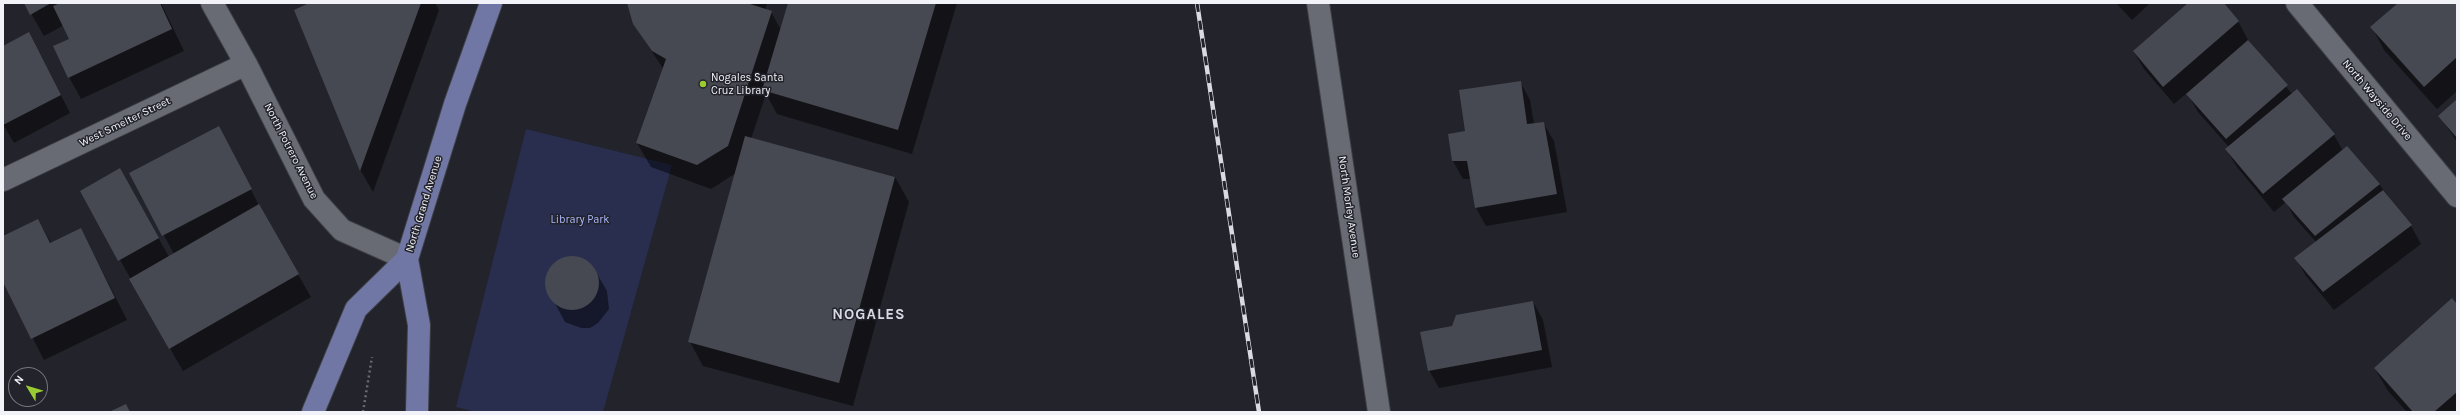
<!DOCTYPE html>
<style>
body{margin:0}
#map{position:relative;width:2460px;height:415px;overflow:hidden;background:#22232b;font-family:Karla,sans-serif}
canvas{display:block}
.frame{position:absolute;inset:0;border:4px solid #f2f3f9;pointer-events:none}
.north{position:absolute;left:8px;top:367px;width:40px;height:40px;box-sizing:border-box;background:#22232b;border:1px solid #75767d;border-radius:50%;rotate:308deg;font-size:11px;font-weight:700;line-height:16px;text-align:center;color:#f2f3f9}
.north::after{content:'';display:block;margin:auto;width:14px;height:18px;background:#9bcb33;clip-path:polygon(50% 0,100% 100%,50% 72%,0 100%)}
</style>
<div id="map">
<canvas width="2460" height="415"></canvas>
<div class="frame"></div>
<div class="north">N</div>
</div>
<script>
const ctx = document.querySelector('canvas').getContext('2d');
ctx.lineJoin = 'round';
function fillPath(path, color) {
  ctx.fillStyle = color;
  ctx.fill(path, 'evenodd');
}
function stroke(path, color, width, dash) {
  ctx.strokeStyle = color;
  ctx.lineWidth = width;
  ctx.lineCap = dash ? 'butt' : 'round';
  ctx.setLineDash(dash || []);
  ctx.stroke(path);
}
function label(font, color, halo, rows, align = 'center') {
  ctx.font = font + ' Karla,sans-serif';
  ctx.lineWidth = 3;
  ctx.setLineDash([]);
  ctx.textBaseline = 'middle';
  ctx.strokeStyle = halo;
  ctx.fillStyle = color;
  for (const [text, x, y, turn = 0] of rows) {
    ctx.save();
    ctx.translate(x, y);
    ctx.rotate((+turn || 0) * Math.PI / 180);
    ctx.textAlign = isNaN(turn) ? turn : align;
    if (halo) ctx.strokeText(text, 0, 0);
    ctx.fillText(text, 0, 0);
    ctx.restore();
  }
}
fillPath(new Path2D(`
 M526 129 672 165 603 412H476L456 407Z`), '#292e4f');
fillPath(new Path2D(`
 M25 3H161L184 51 81 99 69 77 70 39 64 25 44 36Z
 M311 3H435L439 10 373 192 361 171 295 11Z
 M628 3H767L765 10 771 12 781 30 789 3H957L912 154 777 114 766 94 751 139 895 177 909 202 853 406 703 366 690 342 736 173 711 189 651 167 637 143 664 70 634 24Z
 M2116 3H2150L2132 20Z
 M2190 3H2223L2238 21 2248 40 2292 94 2297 90 2334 135 2343 151 2379 184 2411 226 2421 244 2334 310 2306 276 2296 258 2316 242 2294 217 2286 202 2274 212 2237 167 2226 149 2229 147 2198 112 2187 93 2174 104 2144 69 2134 52Z
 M2398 3H2457V91L2437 109 2384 50 2372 27Z
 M3 47 39 52 70 113 14 143 3 124Z
 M1520 82 1530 100 1534 124 1543 123 1554 141 1567 212 1486 226 1476 208 1471 179H1463L1453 161 1449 135 1466 132Z
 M2457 101V142L2440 116Z
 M231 149 262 212 311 297 183 371 81 191 130 187 169 257 174 254 131 174Z
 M38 220 51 243 81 229 127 320 44 360 3 280V237Z
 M577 257 592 265 607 291 609 309 598 323 590 328H581L565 322 546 287 548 271 554 264 560 259Z
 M1533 302 1543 320 1552 367 1439 388 1429 370 1453 327Z
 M2457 305V412H2407L2388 391 2375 369Z`), '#0007');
fillPath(new Path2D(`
 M24 3H51L30 15Z
 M60 3H160L172 29 68 78 53 46 69 39 53 6Z
 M309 3H421L360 171 294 10Z
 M627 3H747L772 11 728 146 697 165 636 143 666 59 652 51 633 24Z
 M788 3H936L898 130 762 90Z
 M2188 3H2224L2239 21 2163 87 2133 51Z
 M2398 3H2457V57L2424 87 2370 27Z
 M29 32 61 95 3 125V46Z
 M2248 40 2288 85 2226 139 2186 94Z
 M1521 81 1527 124 1544 122 1557 194 1475 208 1467 161H1452L1448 134 1465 131 1459 90Z
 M2297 89 2335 134 2263 194 2225 149Z
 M2457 99V138L2438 116Z
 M219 126 252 189 162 236 129 173Z
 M745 136 895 177 839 383 688 342Z
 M2347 146 2380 184 2315 236 2282 199Z
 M120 168 159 238 118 261 80 191Z
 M2383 190 2412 225 2323 292 2294 258Z
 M259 204 299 274 169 349 129 279Z
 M38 219 50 243 81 228 115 298 31 339 3 282V236Z
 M545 283a27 27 0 1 1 54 0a27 27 0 1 1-54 0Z
 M2452 298 2457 304V392L2434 412H2413L2374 368Z
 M1533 301 1542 350 1428 371 1420 332 1452 326 1456 315Z
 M126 404 130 412H109Z`), '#474952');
const minor = new Path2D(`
 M212 3 246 64 314 199 342 230 407 259
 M1318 3 1379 412
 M2297 3 2457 196
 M3 180 246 64`);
const major = new Path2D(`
 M313 412 356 309 407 259
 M417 412 419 325 407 259 455 104 491 3`);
stroke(minor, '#3e4046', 24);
stroke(major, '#3e4046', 24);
stroke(new Path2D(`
 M363 412 372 357`), '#6a6b72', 2.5, [2, 3]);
stroke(minor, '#696b74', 22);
stroke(major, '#7077a4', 22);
const rail = new Path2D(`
 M1197 3 1259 412`);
stroke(rail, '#dadbe2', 4.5);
stroke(rail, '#22232b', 3, [9]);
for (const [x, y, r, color] of [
 [703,84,4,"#9bcb33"]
]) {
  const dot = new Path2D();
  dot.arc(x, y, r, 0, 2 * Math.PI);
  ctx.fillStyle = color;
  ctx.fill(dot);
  stroke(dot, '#22232b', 1.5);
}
label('11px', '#f2f3f9', '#22232b', [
 ["Nogales Santa",711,78],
 ["Cruz Library",711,91]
], 'left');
label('11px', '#f2f3f9', '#22232b', [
 ["North Wayside Drive",2377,100,50],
 ["West Smelter Street",125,122,-26],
 ["North Potrero Avenue",291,151,63],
 ["North Grand Avenue",424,204,-73],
 ["North Morley Avenue",1349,207,82]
]);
label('11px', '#acb9fe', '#22232b', [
 ["Library Park",580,220]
]);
ctx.letterSpacing = '1px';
label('bold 15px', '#d8dbe6', '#22232b', [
 ["NOGALES",869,315]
]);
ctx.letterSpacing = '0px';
</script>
